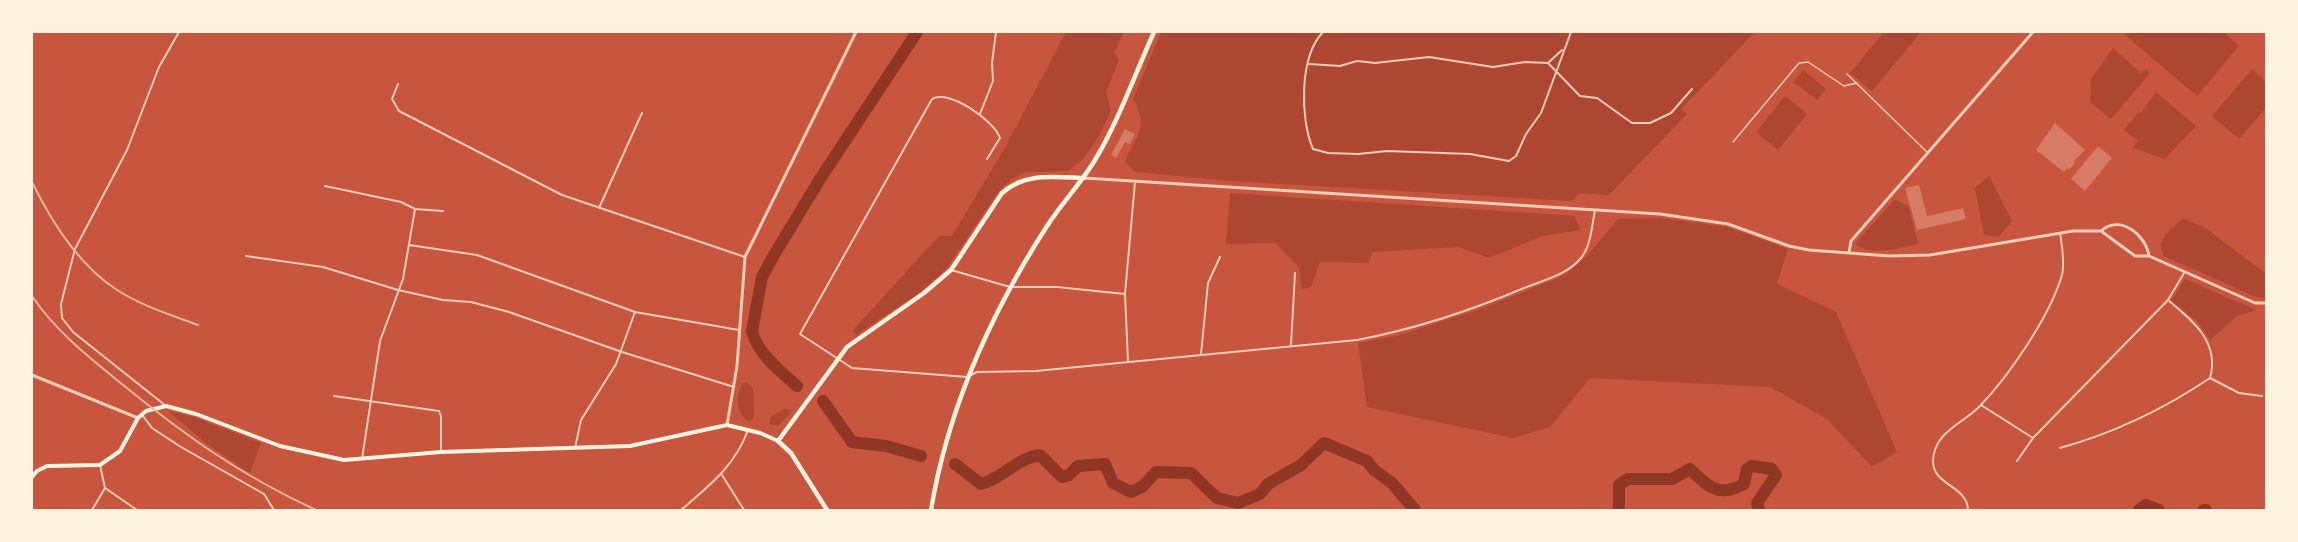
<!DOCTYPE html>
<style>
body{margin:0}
#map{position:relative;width:2298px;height:542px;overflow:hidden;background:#c8553d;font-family:"DejaVu Sans",sans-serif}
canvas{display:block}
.frame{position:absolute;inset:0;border:33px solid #fff3e0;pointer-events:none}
</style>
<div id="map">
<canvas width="2298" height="542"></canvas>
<div class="frame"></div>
</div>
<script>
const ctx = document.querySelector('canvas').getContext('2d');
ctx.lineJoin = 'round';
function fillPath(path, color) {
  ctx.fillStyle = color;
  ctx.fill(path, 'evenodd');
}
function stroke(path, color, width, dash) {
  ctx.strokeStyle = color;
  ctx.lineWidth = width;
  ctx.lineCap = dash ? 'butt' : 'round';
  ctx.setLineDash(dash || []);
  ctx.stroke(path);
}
fillPath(new Path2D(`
 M1066 32H1124L1114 53 1119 60 1106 92 1111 111 1100 134 1084 158 1068 171 1025 172 1010 180 998 192 947 268 922 291 856 335 852 331 939 236H952L1006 146Z
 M1161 32H1755L1681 109 1687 114 1609 195 1579 193 1572 201 1232 181 1135 172 1125 161C1137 135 1149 126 1133 99Z
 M1884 32H1921L1872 91 1850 73Z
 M2127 32H2224L2239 46 2197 96 2125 35Z
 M2113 48 2141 73 2146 69 2150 73 2111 119 2090 102 2091 79Z
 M2252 69 2266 82V108L2239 139 2212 116Z
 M1803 70 1826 89 1817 100 1794 82Z
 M2156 92 2196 126 2165 159 2133 148 2138 141 2124 130 2139 112 2141 113Z
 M1785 96 1807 114 1778 150 1756 132Z
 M1989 176 2012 221 1999 237 1984 235 1975 188Z
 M1230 193 1575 216 1580 230 1543 236 1489 258 1459 247 1373 252 1368 263 1320 262 1311 287 1302 289 1299 268 1276 243 1226 244Z
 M1895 199 1909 207 1918 244C1899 248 1872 257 1855 244Z
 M1660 218 1727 227 1788 249 1777 284 1836 312 1897 452 1872 467 1827 419 1770 387 1590 378 1550 427 1513 438 1367 407 1358 343 1400 335 1483 308 1565 275 1587 256 1618 219Z
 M2183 218 2207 229 2266 274V298L2256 297 2164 256 2160 245 2166 234Z
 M2185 279 2256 310 2237 316 2210 340 2196 320 2171 301Z
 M747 382 753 389 754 417 750 422C735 414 735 396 743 383Z
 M784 409 793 410 779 425H770V418Z
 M168 411 194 417 261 443 250 473 207 444Z`), '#ae4732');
stroke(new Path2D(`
 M797 386C781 372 757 353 752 331L762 277 774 255 820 179 917 32
 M823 401 852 442 886 446 921 456
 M955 464 981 484C1003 478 1017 458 1040 455L1062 477 1069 475 1078 466 1105 464 1113 483 1131 492 1142 487 1156 472 1191 473 1217 498 1238 503 1260 494 1268 484 1301 465 1324 443 1367 461 1374 470 1392 483 1415 510
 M1619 510V485L1628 479H1672L1690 469C1708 487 1719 498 1744 484L1747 469 1752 466 1772 469 1776 475 1757 503 1759 510
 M2139 510 2146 505 2159 510
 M2204 510H2206`), '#8f3625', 12);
fillPath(new Path2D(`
 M2055 123 2085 150 2073 162 2075 163 2069 170 2067 168 2064 172 2036 150Z
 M1125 129 1135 134 1130 144 1125 142 1116 158 1111 155Z
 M2098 146 2112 158 2085 191 2071 179Z
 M1919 185 1927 216 1963 208 1966 219 1917 230 1905 188Z`), '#d67c66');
stroke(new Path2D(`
 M1847 74 1928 153
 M1733 142 1799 63 1808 62 1844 86 1857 83`), '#f1ccb7', 1.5);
stroke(new Path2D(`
 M1323 32C1299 57 1300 119 1313 149L1328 153 1358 154 1387 151 1470 154 1509 161 1516 156 1526 134 1541 113 1571 32
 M1548 63 1580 96 1597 98 1632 123H1650L1671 113 1692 89
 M1309 64 1340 66 1357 61 1375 63 1429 57 1493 67 1525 62 1548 63 1562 50`), '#f1ccb7', 2);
stroke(new Path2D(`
 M398 84 392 99 399 111 562 195 745 257
 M980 114 993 81 992 63 996 32
 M987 159 1000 138C994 121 950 89 932 99L800 334 852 368 967 377 977 372 1036 371 1357 340C1415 329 1470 311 1524 288 1544 280 1567 275 1581 258 1591 246 1592 225 1595 210
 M325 186 401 202 415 209 443 211
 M599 208 642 113
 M409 245 477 255 635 312 739 330
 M246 256 323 267 398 290 443 300 471 302 509 312 622 352 734 387
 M951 270 1010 287H1057L1125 294
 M1291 345 1295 273
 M1201 354 1208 283 1220 257
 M1128 362 1125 294 1135 182
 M2210 378 2239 393 2262 396
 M334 396 439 411 441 416V452
 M1981 405 2033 438
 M166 406 73 332 62 318 61 304 75 249 127 150 159 67 179 32
 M143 416 152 428 181 447 264 494 274 510
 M575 448 581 420 616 364 635 312
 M2060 448C2114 433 2164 409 2210 378 2220 342 2193 321 2168 300
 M362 459 380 341 403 279 415 209
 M2017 461 2033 438 2168 300 2184 273
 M722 475 744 510
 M105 488 137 510
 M92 510 105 488 100 465
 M681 510C709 486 735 466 748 430
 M1968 510C1967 485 1933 486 1933 461 1934 432 1962 424 1979 407 2009 376 2050 316 2062 275 2065 262 2062 246 2060 233`), '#f1ccb7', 2);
stroke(new Path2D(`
 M1084 178 1660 214 1728 224 1789 246 1809 250 1889 256 1930 255 2073 231H2101C2120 214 2146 235 2149 256
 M2101 231 2135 256H2149
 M1849 253 1851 241 2033 32
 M2149 256 2255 303H2266
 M32 375 138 418
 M727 425 737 366 745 257 856 32`), '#f1ccb7', 3);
stroke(new Path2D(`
 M32 477 37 471 47 466 100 465 120 451 138 418 146 411 166 406 196 414 280 446 344 460 441 452 630 446 727 425 760 433 778 441`), '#fff3e0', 4);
stroke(new Path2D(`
 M827 510 791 453 778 441 847 347 924 293 951 270 1002 193C1025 172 1055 177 1084 178
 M931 510C948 408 991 313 1047 226 1062 203 1081 183 1095 160 1119 120 1135 74 1154 32`), '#fff3e0', 4.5);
stroke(new Path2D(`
 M32 182C51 221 80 266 117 290 142 306 171 315 198 325
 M32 296C54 329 86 355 117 380 183 434 238 474 316 510`), '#e9b49f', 2);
</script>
